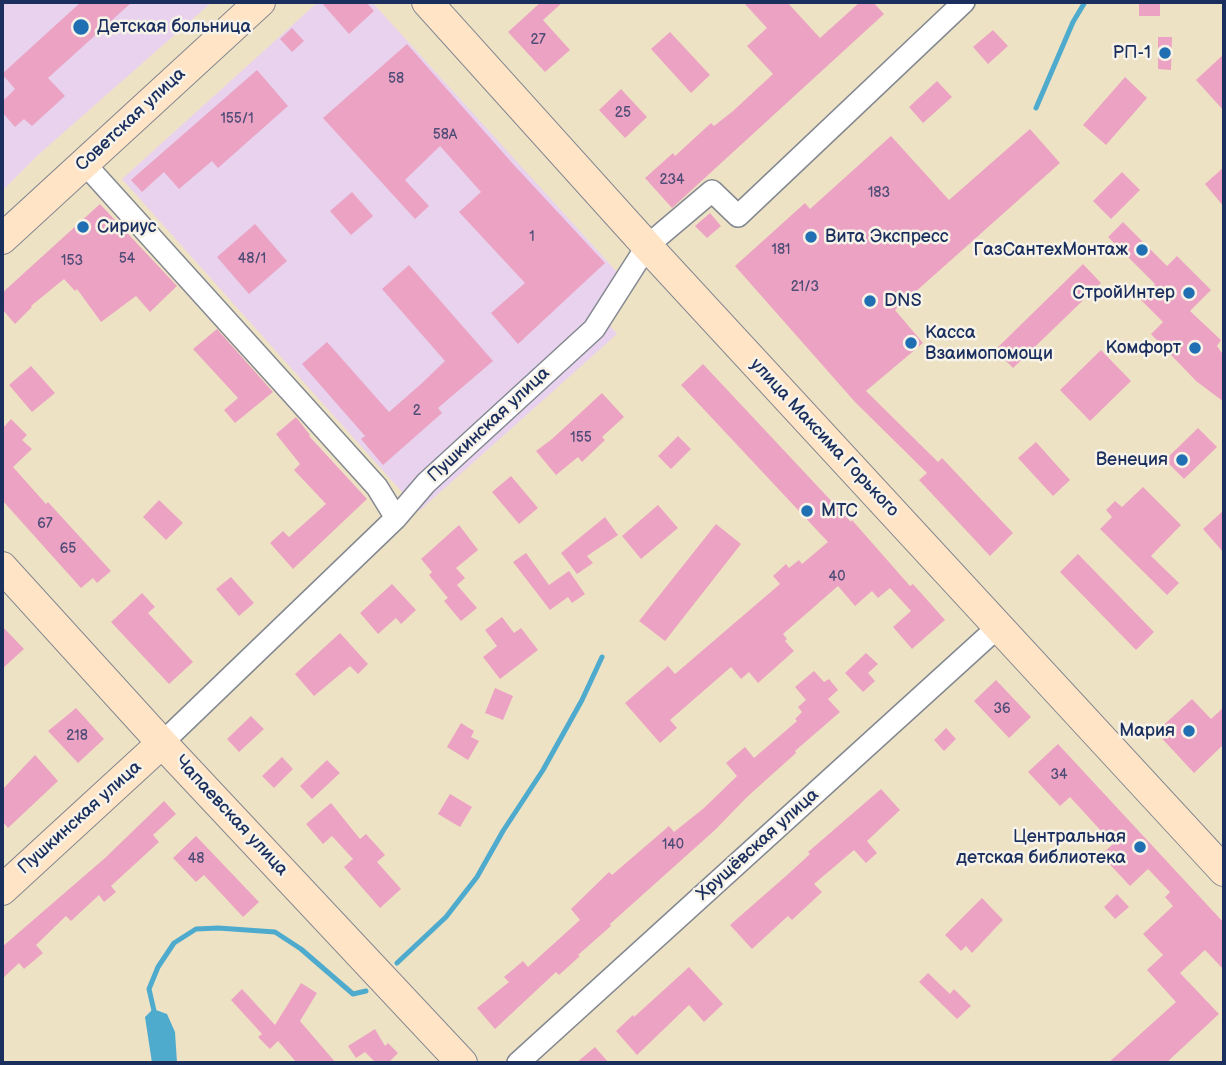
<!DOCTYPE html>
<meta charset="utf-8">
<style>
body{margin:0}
#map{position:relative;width:1226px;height:1065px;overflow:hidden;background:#eee2c4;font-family:"Balsamiq Sans",sans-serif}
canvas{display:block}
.frame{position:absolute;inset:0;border:4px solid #1b2f5e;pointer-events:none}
</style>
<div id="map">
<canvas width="1226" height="1065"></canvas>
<div class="frame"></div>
</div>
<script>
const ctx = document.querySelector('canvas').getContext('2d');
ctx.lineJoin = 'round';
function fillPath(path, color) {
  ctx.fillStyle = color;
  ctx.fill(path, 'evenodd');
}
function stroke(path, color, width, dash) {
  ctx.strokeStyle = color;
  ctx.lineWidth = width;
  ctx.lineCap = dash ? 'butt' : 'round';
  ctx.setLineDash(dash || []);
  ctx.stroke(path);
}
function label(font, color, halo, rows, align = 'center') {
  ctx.font = font + ' "Balsamiq Sans",sans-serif';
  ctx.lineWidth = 5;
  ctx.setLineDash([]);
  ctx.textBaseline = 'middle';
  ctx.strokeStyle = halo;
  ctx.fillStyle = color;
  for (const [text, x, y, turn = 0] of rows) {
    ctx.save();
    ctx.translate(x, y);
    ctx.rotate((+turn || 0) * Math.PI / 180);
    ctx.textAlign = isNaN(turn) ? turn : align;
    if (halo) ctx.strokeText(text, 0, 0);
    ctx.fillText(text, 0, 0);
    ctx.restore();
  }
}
fillPath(new Path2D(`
 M2 2H212L38 155 2 191Z
 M318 2H372L626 282 604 319 617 334 419 511 122 179Z`), '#e8d2ee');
fillPath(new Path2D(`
 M153 1009 167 1014 175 1032 177 1063H152L145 1017Z`), '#4eabcd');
stroke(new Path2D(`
 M1036 108 1073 22 1085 2
 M397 963 446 917 477 877 503 831 543 770 582 700 602 657
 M155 1015 149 989 158 967 174 943 196 929 218 928 275 932 301 949 353 994 366 991`), '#4eabcd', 5);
fillPath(new Path2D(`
 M81 2H132L48 78 65 96 32 126 24 119 15 127 2 112V102L15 89 2 74Z
 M321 2H366L374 11 349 34Z
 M541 2H563L543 20 570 50 545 72 508 32Z
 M743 2H787L820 38 860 2H873L884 14 672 208 645 178 673 153 675 156 711 123 714 126 733 111 773 74 747 46 767 28Z
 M1139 2H1160V16H1139Z
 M292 28 304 41 292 52 280 39Z
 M993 30 1008 46 988 64 973 47Z
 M670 32 710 75 691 93 651 49Z
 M1158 37H1172L1171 70 1158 69Z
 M407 44 513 164 605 263 518 344 491 313 525 283 459 212 481 192 440 146 405 180 429 206 415 219 323 118Z
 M1224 54V111L1196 80Z
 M257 70 288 106 218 168 212 161 179 189 164 172 142 192 131 180Z
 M1125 77 1147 98 1106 145 1083 125Z
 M937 81 952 97 923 123 909 107Z
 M621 89 647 117 625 138 599 110Z
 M1030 129 1060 163 895 310 923 343 866 391 938 462 942 458 1013 533 990 556 919 480 927 473 855 402 735 266 805 203 810 209 891 136 949 200Z
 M1224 167V207L1205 184Z
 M1122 172 1140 190 1111 219 1093 201Z
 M352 192 373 216 351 235 330 211Z
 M100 204 177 286 150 312 136 296 101 322 77 289 75 291 64 279 31 306 32 307 15 324 2 309V293Z
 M710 213 721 226 707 238 695 226Z
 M1123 222 1167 266 1177 256 1211 290 1190 311 1221 340 1217 346 1224 356V402L1196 381 1151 334 1163 322 1140 299 1155 284 1108 237Z
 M255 224 287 261 249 294 217 257Z
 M1083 264 1101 283 1013 368 995 350Z
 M409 265 493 361 438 408 442 413 383 465 361 439 365 436 302 364 327 342 389 412 421 384 445 361 382 289Z
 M217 329 273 392 235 423 224 410 238 398 193 349Z
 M1101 350 1131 381 1090 421 1060 390Z
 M703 364 851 522 852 520 910 586 913 584 945 620 912 649 893 627 911 611 890 588 878 598 872 591 855 606 838 586 783 634 787 639 785 641 794 651 758 683 749 672 741 679 731 667 670 720 677 728 660 743 625 703 668 666 675 674 780 584 773 576 786 564 789 568 799 560 802 564 828 542 681 385Z
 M31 366 55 393 32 412 9 385Z
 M602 393 624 417 602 437 605 440 582 462 578 457 556 475 536 451 552 439Z
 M296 417 310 435 309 436 367 499 293 569 270 543 283 531 289 537 326 504 294 470 300 464 276 434Z
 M11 419 27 435 22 440 32 449 13 467 46 504 48 502 111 571 97 583 93 578 81 588 2 500V429Z
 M1198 428 1217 447 1184 479 1165 460Z
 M678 436 691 449 671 469 658 456Z
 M1036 442 1070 480 1053 496 1018 458Z
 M511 476 538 508 519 524 492 492Z
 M1143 487 1181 525 1151 556 1179 583 1167 595 1100 529 1112 517 1106 510 1115 501 1122 507Z
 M159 500 183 523 166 540 143 517Z
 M658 505 678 528 641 559 622 536Z
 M1224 510V553L1203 529Z
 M605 517 618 535 587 556 593 563 577 574 561 553Z
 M716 524 741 544 665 641 639 621Z
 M459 525 478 550 456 568 465 578 457 585 477 608 461 621 444 601 448 598 429 575 432 572 421 559Z
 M526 553 549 585 569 571 585 594 572 603 568 597 550 610 513 562Z
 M1078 554 1154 632 1136 650 1060 572Z
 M231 577 254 603 239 616 216 589Z
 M392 584 416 610 401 624 396 618 378 634 360 613Z
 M142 593 155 607 148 613 193 662 169 684 111 622Z
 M502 617 514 633 521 628 538 650 500 679 483 657 497 646 485 630Z
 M2 626 24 649 2 669Z
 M340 633 368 664 358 674 350 666 314 696 295 674Z
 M866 653 878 664 868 673 875 681 863 692 845 673Z
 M814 671 824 682 829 679 838 690 828 699 840 712 795 751 796 753 747 797 715 830 610 924 611 926 578 955 580 956 559 975 556 972 495 1029 477 1008 509 982 504 977 523 961 528 967 580 920 571 909 609 872 612 875 669 826 674 832 704 808 737 776 726 763 745 747 754 758 797 721 795 719 802 712 798 707 806 700 795 687Z
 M996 680 1031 717 1009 738 974 701Z
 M495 688 513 696 503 720 485 713Z
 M1192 699 1211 719 1224 707V744L1194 773 1156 732Z
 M76 708 104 739 78 763 48 731Z
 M251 716 264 729 239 752 227 739Z
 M461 723 474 731 471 737 479 741 468 760 447 747Z
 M946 728 956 739 944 751 934 740Z
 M1058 744 1224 923V970L1205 950 1180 973 1219 1014 1166 1063H1108L1176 1002 1147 970 1163 955 1143 934 1173 906 1165 897 1170 892 1148 869 1130 886 1101 855 1113 844 1070 797 1060 806 1028 772Z
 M35 755 58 781 8 828 2 821V790Z
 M282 757 293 769 274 788 262 776Z
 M327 760 340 773 312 799 300 786Z
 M881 789 900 810 867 841 877 853 866 863 854 850 814 884 822 892 792 920 788 916 752 949 730 925 786 876 810 854 808 852Z
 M450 794 472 807 460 827 438 814Z
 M164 801 176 814 153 835 159 842 111 886 116 892 104 902 99 895 71 921 66 916 36 945 43 953 24 969 19 963 2 979V947L105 858Z
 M331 803 360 839 366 834 385 855 377 862 401 889 380 908 344 867 353 859 332 836 323 844 306 824Z
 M196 836 259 902 243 917 204 875 196 882 173 858Z
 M1117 894 1129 907 1115 919 1104 907Z
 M982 898 1003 920 972 953 966 946 961 951 945 935Z
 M689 967 723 1004 704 1022 689 1005 637 1055 616 1031 633 1015 634 1017Z
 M928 973 950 994 954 989 971 1006 957 1019 919 982Z
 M301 983 317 993 300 1021 336 1063H297L278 1041 270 1049 258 1037 262 1034 231 1000 242 989 275 1025Z
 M375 1029 385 1046 388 1043 398 1053 388 1063H376L365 1052 356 1058 348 1046Z
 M595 1047 609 1063H576Z`), '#eca3c3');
const street = new Path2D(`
 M84 163 377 487 396 518
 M162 743 396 518 426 483 594 329 647 246 712 191 738 216 964 2
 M518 1063 998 627`);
const secondary = new Path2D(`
 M427 2 647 246 1224 871
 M2 239 260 2
 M2 567 162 743 462 1063
 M2 890 162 743`);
stroke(street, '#848891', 24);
stroke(secondary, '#848891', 32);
stroke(street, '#fff', 21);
stroke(secondary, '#ffe4c6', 30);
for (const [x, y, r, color] of [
 [81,27,9,"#1f6fb2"],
 [1165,53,7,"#1f6fb2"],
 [83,227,7,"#1f6fb2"],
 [811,237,7,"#1f6fb2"],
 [1142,250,7,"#1f6fb2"],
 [1189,293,7,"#1f6fb2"],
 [870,301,7,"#1f6fb2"],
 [911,343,7,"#1f6fb2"],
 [1195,348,7,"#1f6fb2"],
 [1182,460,7,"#1f6fb2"],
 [807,511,7,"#1f6fb2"],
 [1189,731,7,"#1f6fb2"],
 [1140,847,7,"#1f6fb2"]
]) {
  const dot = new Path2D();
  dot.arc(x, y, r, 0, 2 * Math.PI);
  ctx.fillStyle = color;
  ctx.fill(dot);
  stroke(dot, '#f7f3e8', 2.5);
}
label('14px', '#4f4c77', null, [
 ["27",538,40],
 ["58",396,79],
 ["25",623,113],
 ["155/1",237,119],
 ["58А",445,135],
 ["234",672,180],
 ["183",879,193],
 ["1",532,237],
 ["181",781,250],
 ["54",127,259],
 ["48/1",252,259],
 ["153",72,261],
 ["21/3",805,287],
 ["2",417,411],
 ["155",581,438],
 ["67",45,524],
 ["65",68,549],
 ["40",837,577],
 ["36",1002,709],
 ["218",77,736],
 ["34",1059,775],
 ["140",673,845],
 ["48",196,859]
]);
label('18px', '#1b2f5e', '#f7f3e8', [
 ["Детская больница",97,27,"left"],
 ["РП-1",1151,53],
 ["Сириус",97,227,"left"],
 ["Вита Экспресс",825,237,"left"],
 ["ГазСантехМонтаж",1128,250],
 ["СтройИнтер",1175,293],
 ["DNS",884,301,"left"],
 ["Касса",925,333,"left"],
 ["Взаимопомощи",925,354,"left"],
 ["Комфорт",1181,348],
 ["Венеция",1168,460],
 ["МТС",821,511,"left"],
 ["Мария",1175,731],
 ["Центральная",1126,837],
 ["детская библиотека",1126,858]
], 'right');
label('18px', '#1b2f5e', '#f7f3e8', [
 ["Советская улица",131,120,-43],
 ["Пушкинская улица",489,425,-43],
 ["улица Максима Горького",824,438,47],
 ["Чапаевская улица",231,816,47],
 ["Пушкинская улица",80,818,-42],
 ["Хрущёвская улица",758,845,-42]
]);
</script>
